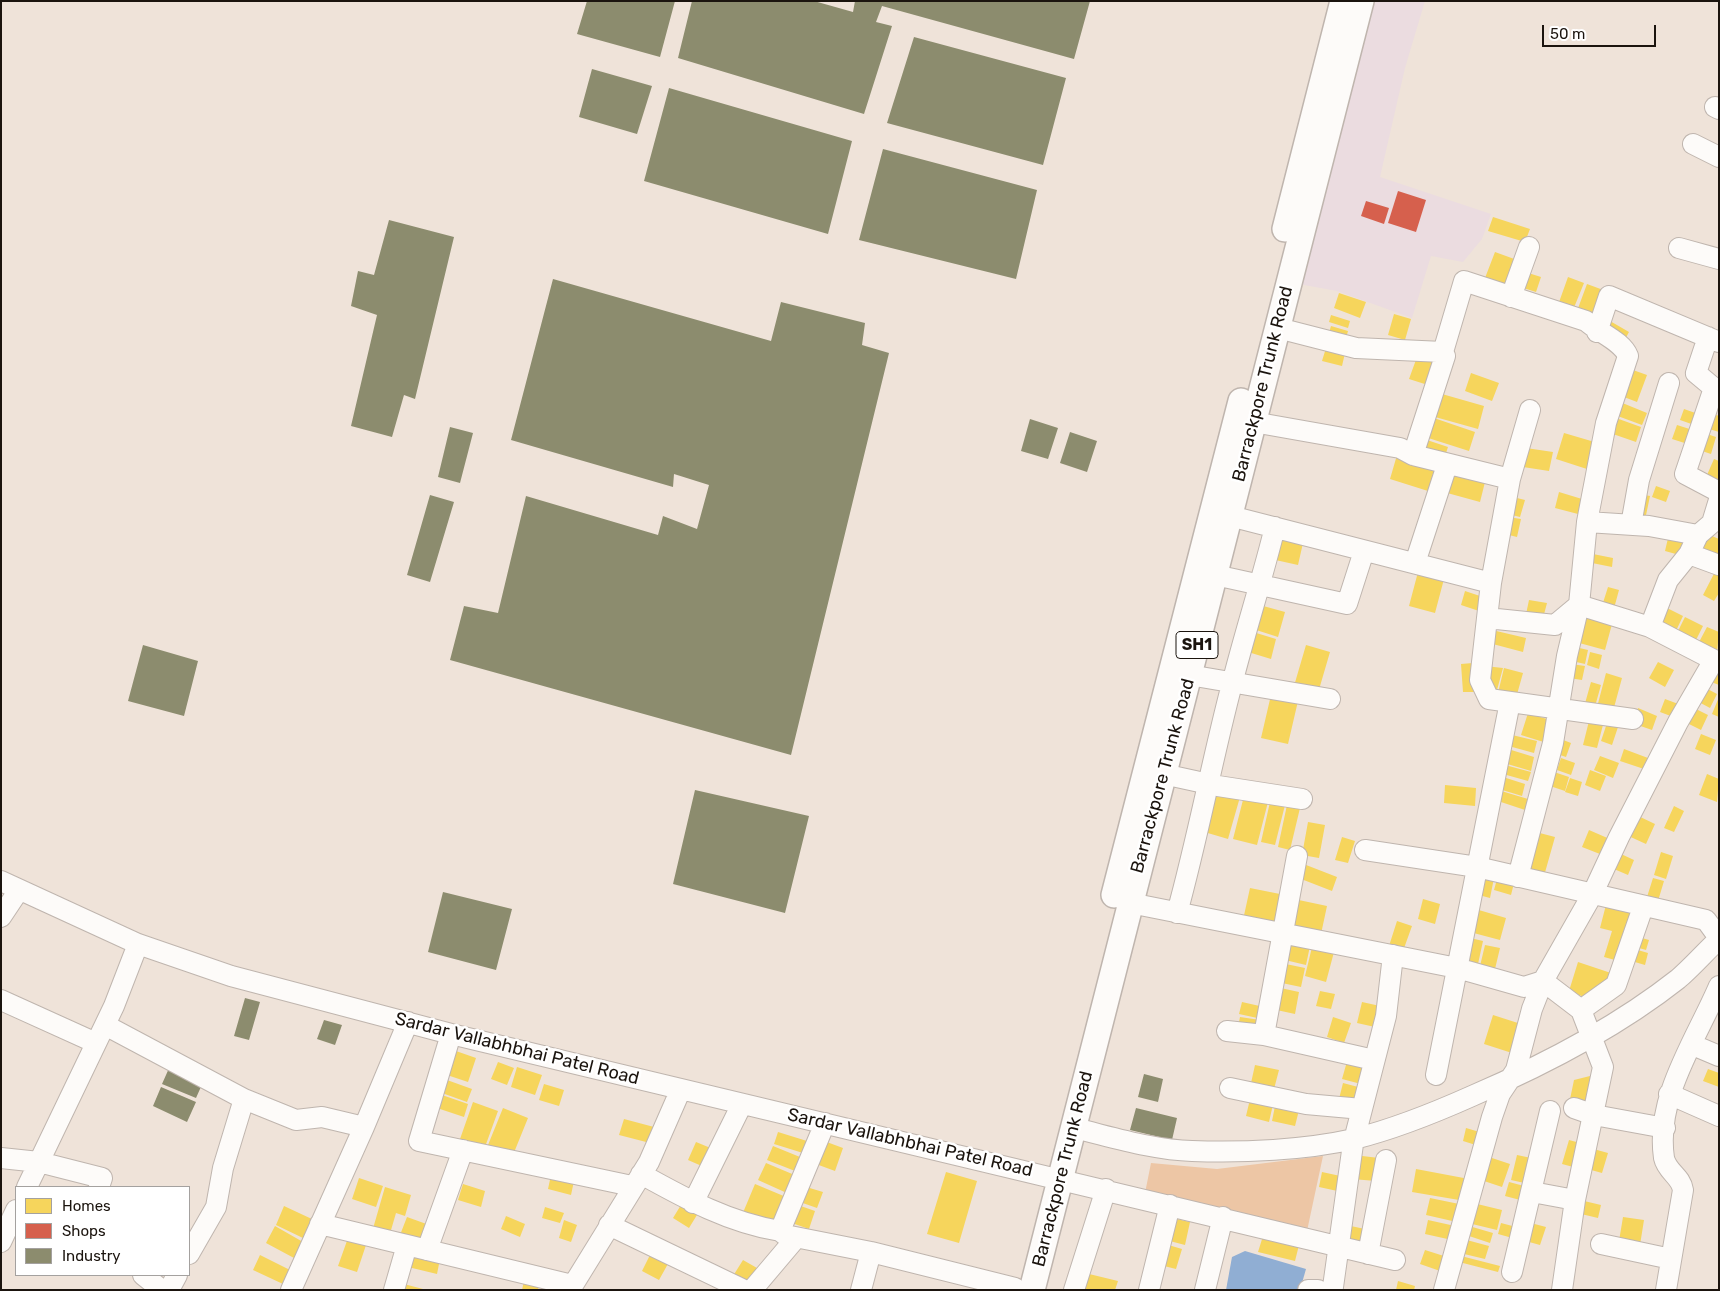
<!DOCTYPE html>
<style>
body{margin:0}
#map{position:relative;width:1720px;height:1291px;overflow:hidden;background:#efe3d9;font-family:Rubik,sans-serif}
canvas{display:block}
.frame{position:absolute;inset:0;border:2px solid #1b140e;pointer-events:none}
.legend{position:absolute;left:15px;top:1186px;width:175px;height:90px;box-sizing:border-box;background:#fff;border:1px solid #a4a19f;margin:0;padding:6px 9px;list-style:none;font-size:15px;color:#1b140e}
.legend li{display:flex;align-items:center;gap:10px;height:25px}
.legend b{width:25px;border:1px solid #a4a19f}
.scale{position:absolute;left:1542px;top:25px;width:114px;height:22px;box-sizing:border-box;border:2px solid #1b140e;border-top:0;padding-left:6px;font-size:15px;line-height:18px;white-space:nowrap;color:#1b140e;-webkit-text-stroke:4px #fff;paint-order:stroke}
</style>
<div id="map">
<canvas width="1720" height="1291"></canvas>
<div class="frame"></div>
<ul class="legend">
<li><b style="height:14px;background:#f6d55c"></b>Homes</li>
<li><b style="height:14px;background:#d6604d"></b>Shops</li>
<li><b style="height:14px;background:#8c8c6e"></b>Industry</li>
</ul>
<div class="scale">50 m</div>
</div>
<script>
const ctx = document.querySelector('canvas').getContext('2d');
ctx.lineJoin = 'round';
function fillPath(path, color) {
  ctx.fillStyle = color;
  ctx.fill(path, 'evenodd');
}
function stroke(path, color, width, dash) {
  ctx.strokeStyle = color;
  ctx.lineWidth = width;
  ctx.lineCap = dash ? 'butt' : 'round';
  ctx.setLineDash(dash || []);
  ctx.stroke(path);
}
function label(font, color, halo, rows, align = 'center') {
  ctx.font = font + ' Rubik,sans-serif';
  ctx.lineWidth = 5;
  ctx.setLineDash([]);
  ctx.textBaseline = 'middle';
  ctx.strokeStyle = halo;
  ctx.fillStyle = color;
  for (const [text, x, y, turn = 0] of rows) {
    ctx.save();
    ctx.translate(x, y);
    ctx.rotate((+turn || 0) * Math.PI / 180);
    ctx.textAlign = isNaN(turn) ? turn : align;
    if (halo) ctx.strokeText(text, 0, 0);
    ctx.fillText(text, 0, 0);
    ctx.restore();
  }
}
fillPath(new Path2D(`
 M1354 1H1425L1405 68 1380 177 1491 214 1482 239 1463 262 1431 256 1412 318 1337 291 1282 281Z`), '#ebdce0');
fillPath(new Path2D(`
 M1323 1156 1307 1231 1145 1193 1151 1163 1217 1169Z`), '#edc6a5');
fillPath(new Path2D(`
 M1245 1251 1306 1269 1300 1290H1226L1232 1257Z`), '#90aed3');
fillPath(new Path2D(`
 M1493 217 1530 229 1525 242 1488 231Z
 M1495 252 1517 260 1506 287 1485 278Z
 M1522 271 1541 277 1536 292 1517 286Z
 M1568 277 1584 283 1573 310 1558 305Z
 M1587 284 1606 291 1596 318 1577 311Z
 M1339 293 1366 302 1360 318 1334 308Z
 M1394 314 1411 319 1405 340 1388 335Z
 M1331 315 1350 321 1348 328 1329 322Z
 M1610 321 1629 332 1622 345 1603 334Z
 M1331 326 1348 331 1345 342 1328 336Z
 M1326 348 1345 353 1342 366 1322 361Z
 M1417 357 1439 364 1431 386 1409 379Z
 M1633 370 1647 375 1637 402 1624 397Z
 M1471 373 1499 383 1492 401 1465 391Z
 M1435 392 1484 406 1478 429 1428 415Z
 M1620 402 1647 413 1642 425 1615 415Z
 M1684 409 1704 416 1700 427 1680 420Z
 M1711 413 1719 416V432L1706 428Z
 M1428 416 1475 432 1469 451 1422 436Z
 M1616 418 1641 427 1636 442 1610 433Z
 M1677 425 1699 432 1694 446 1672 439Z
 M1701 432 1716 437 1711 454 1696 449Z
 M1564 433 1598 443 1590 470 1556 459Z
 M1421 438 1448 447 1443 462 1416 453Z
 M1526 448 1553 452 1549 471 1523 467Z
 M1397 455 1435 467 1428 491 1390 479Z
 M1714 459 1719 461V480L1707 475Z
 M1446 471 1485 482 1480 502 1440 491Z
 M1656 486 1670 491 1666 502 1652 497Z
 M1559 492 1582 499 1578 514 1555 508Z
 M1640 494 1650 496 1645 520 1635 518Z
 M1513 497 1525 500 1520 517 1508 514Z
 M1508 517 1521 519 1517 537 1505 534Z
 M1705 533 1719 539V561L1697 552Z
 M1669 534 1687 539 1683 556 1665 551Z
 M1277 536 1303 543 1298 565 1271 559Z
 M1588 553 1613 558 1612 567 1587 562Z
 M1719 564V593L1714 601 1703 595Z
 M1418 572 1444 579 1435 613 1409 606Z
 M1608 587 1619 590 1613 612 1601 609Z
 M1465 591 1486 598 1482 612 1461 605Z
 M1529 600 1547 603 1542 622 1525 619Z
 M1256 604 1285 612 1278 637 1250 628Z
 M1663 606 1683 616 1675 633 1654 622Z
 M1579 615 1612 624 1605 650 1572 641Z
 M1685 617 1703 626 1694 644 1676 635Z
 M1707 627 1719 632 1717 653 1698 644Z
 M1492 630 1526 638 1523 652 1489 643Z
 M1253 632 1276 639 1271 659 1248 652Z
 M1306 645 1330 652 1318 693 1294 686Z
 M1575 647 1588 650 1585 664 1572 661Z
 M1590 652 1602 655 1599 669 1587 665Z
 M1658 662 1674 670 1665 687 1649 678Z
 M1473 663 1475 692H1463L1461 664Z
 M1571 664 1585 666 1582 680 1569 678Z
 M1485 666 1503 668 1497 690 1485 683Z
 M1504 668 1523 673 1516 698 1498 693Z
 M1719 670V685L1706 680Z
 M1606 673 1622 678 1612 715 1596 711Z
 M1591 682 1601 685 1594 710 1584 707Z
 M1702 686 1717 694 1710 708 1695 700Z
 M1271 695 1298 701 1288 744 1261 738Z
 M1719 697V717L1712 714Z
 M1665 699 1681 705 1676 718 1660 712Z
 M1690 706 1708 715 1701 730 1683 721Z
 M1638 708 1657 716 1652 730 1632 723Z
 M1528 713 1556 722 1550 744 1521 735Z
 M1590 717 1604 721 1597 748 1583 745Z
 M1607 723 1618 727 1612 745 1601 741Z
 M1508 734 1537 741 1534 753 1505 745Z
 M1701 734 1716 740 1710 755 1695 749Z
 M1558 738 1571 743 1566 757 1554 753Z
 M1508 749 1534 757 1531 771 1504 763Z
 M1624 749 1648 758 1644 769 1620 761Z
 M1600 756 1619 763 1613 778 1594 770Z
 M1561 758 1575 763 1571 775 1557 770Z
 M1505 765 1531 772 1528 781 1503 774Z
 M1548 770 1569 777 1565 791 1544 784Z
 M1590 770 1606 776 1600 791 1585 785Z
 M1707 774 1719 779 1717 802 1699 795Z
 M1503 777 1525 784 1522 796 1499 789Z
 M1570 778 1582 782 1578 796 1565 792Z
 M1445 785 1476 788 1475 806 1444 803Z
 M1213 789 1240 797 1228 839 1201 831Z
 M1498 790 1528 799 1525 810 1495 800Z
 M1244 796 1268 802 1257 845 1233 839Z
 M1270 802 1285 805 1275 845 1261 842Z
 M1287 805 1300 808 1290 850 1278 847Z
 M1674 806 1684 811 1674 832 1664 828Z
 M1634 814 1655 824 1646 844 1624 834Z
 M1308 822 1325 825 1319 858 1302 855Z
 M1589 830 1612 840 1605 856 1582 847Z
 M1532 831 1555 837 1544 876 1522 870Z
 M1342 837 1355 841 1348 863 1335 860Z
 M1661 852 1673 856 1666 879 1654 875Z
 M1621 854 1634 860 1628 875 1614 869Z
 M1301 863 1337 877 1332 891 1296 877Z
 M1479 875 1494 878 1490 898 1475 894Z
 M1653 878 1664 881 1658 901 1647 897Z
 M1497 879 1514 883 1511 895 1494 890Z
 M1250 888 1285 895 1278 927 1243 920Z
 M1294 899 1327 906 1321 934 1289 927Z
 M1423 899 1440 904 1435 924 1418 919Z
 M1607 901 1637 910 1622 962 1604 957 1612 931 1600 928Z
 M1472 908 1506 918 1500 940 1466 931Z
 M1397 921 1412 926 1403 951 1389 946Z
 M1635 936 1649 940 1646 950 1632 946Z
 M1466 937 1483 941 1478 964 1461 961Z
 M1290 941 1310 946 1306 965 1285 960Z
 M1485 945 1500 948 1495 969 1480 966Z
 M1312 947 1334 952 1326 982 1305 976Z
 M1631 948 1648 953 1645 965 1628 960Z
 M1578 962 1614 974 1589 999 1569 991Z
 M1281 963 1305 968 1301 987 1277 982Z
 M1276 987 1299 992 1295 1014 1272 1009Z
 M1320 991 1335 994 1331 1009 1316 1006Z
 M1242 1002 1264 1007 1262 1019 1239 1014Z
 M1362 1002 1380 1006 1375 1027 1357 1023Z
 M1493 1015 1521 1024 1512 1053 1484 1044Z
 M1240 1017 1260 1020 1258 1031 1238 1027Z
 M1333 1017 1351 1023 1344 1043 1327 1037Z
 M456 1051 476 1058 468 1082 447 1075Z
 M1348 1058 1367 1063 1361 1084 1342 1079Z
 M498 1062 514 1068 507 1085 491 1079Z
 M1255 1065 1279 1070 1274 1089 1251 1083Z
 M517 1067 542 1075 535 1095 511 1087Z
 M1708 1069 1719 1073V1087L1703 1081Z
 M1594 1075 1591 1110 1569 1104 1574 1080Z
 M447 1080 472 1089 467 1102 442 1093Z
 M1343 1083 1362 1088 1358 1104 1339 1099Z
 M544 1084 564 1090 559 1106 539 1100Z
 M442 1095 468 1104 464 1117 437 1108Z
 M1251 1095 1274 1100 1269 1122 1246 1116Z
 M1276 1101 1300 1106 1295 1126 1272 1121Z
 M473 1102 498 1111 485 1147 460 1139Z
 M503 1108 528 1118 513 1155 488 1145Z
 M624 1119 654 1127 650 1143 619 1135Z
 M1466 1128 1483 1133 1479 1146 1463 1141Z
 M778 1132 807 1141 803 1153 774 1144Z
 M1569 1140 1584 1144 1577 1168 1562 1164Z
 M824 1141 843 1148 835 1171 816 1164Z
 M696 1142 713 1149 704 1167 688 1160Z
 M773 1146 800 1157 795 1171 767 1160Z
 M1590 1148 1608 1153 1602 1173 1584 1168Z
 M1354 1155 1379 1158 1376 1181 1352 1179Z
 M1517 1155 1536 1159 1529 1184 1511 1180Z
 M1486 1156 1510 1164 1502 1187 1478 1179Z
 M766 1163 797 1176 789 1194 758 1180Z
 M1416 1169 1469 1179 1465 1201 1412 1192Z
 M946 1172 977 1181 959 1243 927 1234Z
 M1322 1172 1345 1177 1342 1192 1319 1187Z
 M551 1175 574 1181 571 1195 548 1189Z
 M359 1178 383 1186 376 1207 352 1199Z
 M1509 1182 1528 1187 1524 1201 1505 1196Z
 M463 1184 485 1191 481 1207 458 1200Z
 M755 1184 786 1197 773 1228 742 1215Z
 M803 1186 823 1192 817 1208 797 1201Z
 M385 1187 411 1195 405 1216 396 1213 389 1237 372 1232Z
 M1430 1198 1464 1205 1461 1223 1426 1215Z
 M684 1200 700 1210 689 1228 673 1218Z
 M1580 1200 1601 1205 1598 1218 1577 1213Z
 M1473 1203 1502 1210 1497 1230 1468 1223Z
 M795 1204 815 1211 809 1229 789 1222Z
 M284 1206 314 1220 305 1239 276 1225Z
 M545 1207 564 1213 560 1223 542 1218Z
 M506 1216 525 1224 520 1237 501 1229Z
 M407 1217 432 1226 425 1244 400 1235Z
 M1623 1217 1644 1220 1640 1245 1619 1241Z
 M1172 1218 1190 1222 1185 1245 1166 1240Z
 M564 1220 577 1225 571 1242 559 1238Z
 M1428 1220 1455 1226 1452 1240 1425 1234Z
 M1527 1222 1546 1227 1540 1245 1522 1240Z
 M1501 1223 1520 1228 1516 1239 1498 1234Z
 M1346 1225 1365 1229 1361 1250 1341 1245Z
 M275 1226 303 1242 294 1258 266 1243Z
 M1469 1226 1493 1233 1490 1243 1466 1235Z
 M1263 1236 1299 1245 1295 1261 1258 1252Z
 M348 1238 366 1245 357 1272 338 1266Z
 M1463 1239 1489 1246 1485 1259 1460 1253Z
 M1165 1244 1182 1249 1176 1269 1160 1265Z
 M1425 1250 1447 1257 1443 1272 1420 1264Z
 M412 1253 440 1259 437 1274 408 1267Z
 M651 1253 669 1262 659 1280 642 1271Z
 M260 1255 290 1270 283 1284 253 1270Z
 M1461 1256 1500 1266 1498 1272 1459 1262Z
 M743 1260 757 1268 747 1285 733 1276Z
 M1085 1273 1118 1281 1115 1290H1081Z
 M524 1281 539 1285 538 1290H522Z
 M1398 1281 1415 1286 1414 1290H1396Z
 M400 1283 423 1289V1290H398Z`), '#f6d55c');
fillPath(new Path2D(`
 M1398 191 1426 200 1416 232 1388 223Z
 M1366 201 1389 208 1384 224 1361 216Z`), '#d6604d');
fillPath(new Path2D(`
 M587 1H675L660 57 577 34Z
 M692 1H814L853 12 855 1H1090L1074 59 882 6 876 22 892 26 864 114 678 58Z
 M914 37 1066 78 1043 165 887 123Z
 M592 69 652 86 637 134 579 117Z
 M669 88 852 141 828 234 644 181Z
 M883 149 1037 190 1016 279 859 240Z
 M389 220 454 237 415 399 404 395 392 437 351 426 377 315 351 306 358 271 374 275Z
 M553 279 771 341 781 302 865 323 862 345 889 353 791 755 450 660 464 606 498 613 526 496 658 535 663 516 697 529 709 485 674 474 673 487 511 440Z
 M1030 419 1058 428 1048 459 1021 451Z
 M450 427 473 433 460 483 438 477Z
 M1070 432 1097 441 1087 472 1060 463Z
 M430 495 454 502 430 582 407 575Z
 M143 645 198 661 184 716 128 701Z
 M695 790 809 816 785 913 673 884Z
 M443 892 512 909 496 970 428 952Z
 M245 998 260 1002 249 1040 234 1036Z
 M324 1020 342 1025 335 1045 317 1039Z
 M170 1066 204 1080 196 1098 162 1084Z
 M1144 1074 1163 1079 1158 1102 1138 1097Z
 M161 1087 196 1102 187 1122 153 1106Z
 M1136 1108 1177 1118 1172 1140 1130 1130Z`), '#8c8c6e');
const minor = new Path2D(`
 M1715 107 1719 109
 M1693 144 1719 157
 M1679 248 1719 259
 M1511 297 1529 247
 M1278 328 1356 348 1443 352
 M1597 332 1609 296 1719 342
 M1708 337 1696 373 1714 388 1685 474 1719 492
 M1530 410 1510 479 1491 583 1480 680 1489 699 1633 719
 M1253 422 1400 448 1413 455
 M1510 479 1413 455 1445 356 1443 352 1464 281 1586 321C1599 333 1622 341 1628 356L1606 423 1587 522 1579 605 1567 656 1553 743 1518 877
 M1230 516 1491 583
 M1587 522 1649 526 1698 535 1712 523 1719 500
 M1631 525 1639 480 1669 383
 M1689 554 1719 565
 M1415 563 1447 465
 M1215 575 1347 604 1364 551
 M1650 627 1668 580 1689 554 1698 535
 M1189 675 1330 699
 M1163 774 1218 786 1302 799
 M1365 850 1477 867 1706 920 1719 938
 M1 881 138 944 231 976 451 1034 1395 1260
 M1130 903 1457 968 1524 987 1543 981 1592 895 1619 837 1678 722 1714 660 1650 627 1579 605 1555 625 1487 618
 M1177 913C1198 837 1212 760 1232 684 1245 632 1262 580 1275 527
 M1 917 19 890
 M1 1000 96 1043
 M1581 1010 1616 985 1643 907
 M105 1025 244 1099 296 1120 322 1117 364 1127
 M1227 1031 1264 1035 1374 1060
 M451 1034 419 1141 632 1186
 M1264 1035 1297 856
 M1693 1045 1719 1056
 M1436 1075 1510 702
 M1230 1088 1306 1104 1362 1109
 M1669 1094 1719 1116
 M1574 1108 1594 1115 1665 1128
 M825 1123 780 1231 785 1235 871 1252 1015 1288
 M1074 1128C1112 1137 1153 1150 1192 1151 1243 1153 1305 1150 1354 1139 1394 1129 1434 1113 1472 1096 1544 1065 1616 1028 1678 979 1692 967 1705 952 1719 939
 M1 1158 39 1162 102 1178 99 1187
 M641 1174C686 1199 730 1223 780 1231
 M27 1187 114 1006 138 944
 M1532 1192 1575 1200
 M693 1203 742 1104
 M320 1224 572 1285
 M609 1225 744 1290
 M1 1242 16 1210
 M1601 1244 1671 1259
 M427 1250 463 1150
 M189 1254 216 1207 223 1168 244 1099
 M1368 1254 1386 1160
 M1512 1272 1550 1111
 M143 1275 162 1290
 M169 1290 177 1275
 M291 1290 364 1127 408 1022
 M394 1290 407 1245
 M570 1290 649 1162 681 1089
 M752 1290 796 1238
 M861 1290 871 1252
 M1074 1290 1106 1189
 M1149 1290 1170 1205
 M1205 1290 1223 1217
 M1308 1290H1318
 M1329 1290 1333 1287 1353 1144 1386 1016 1393 955
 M1444 1290 1492 1117 1500 1094 1516 1070 1532 1009 1543 981 1581 1010 1603 1067 1575 1200 1562 1290
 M1666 1290 1683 1190C1681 1176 1667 1172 1664 1158 1655 1097 1696 1040 1719 986`);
const major = new Path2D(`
 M1285 229 1343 1
 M1114 895 1241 401
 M1032 1290 1361 1`);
stroke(minor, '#bfb5ae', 22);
stroke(major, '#bfb5ae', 28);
stroke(minor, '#fdfbf9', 20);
stroke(major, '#fdfbf9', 25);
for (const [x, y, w] of [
 [1197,645,42]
]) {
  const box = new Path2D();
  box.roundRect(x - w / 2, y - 13.5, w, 27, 4);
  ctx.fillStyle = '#fff';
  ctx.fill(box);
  stroke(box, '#1b140e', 1);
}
label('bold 16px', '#1b140e', null, [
 ["SH1",1197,645]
]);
label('18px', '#1b140e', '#fff', [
 ["Barrackpore Trunk Road",1263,384,-76],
 ["Barrackpore Trunk Road",1163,776,-75],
 ["Sardar Vallabhbhai Patel Road",517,1049,14],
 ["Sardar Vallabhbhai Patel Road",910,1143,13],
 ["Barrackpore Trunk Road",1063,1169,-76]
]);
</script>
